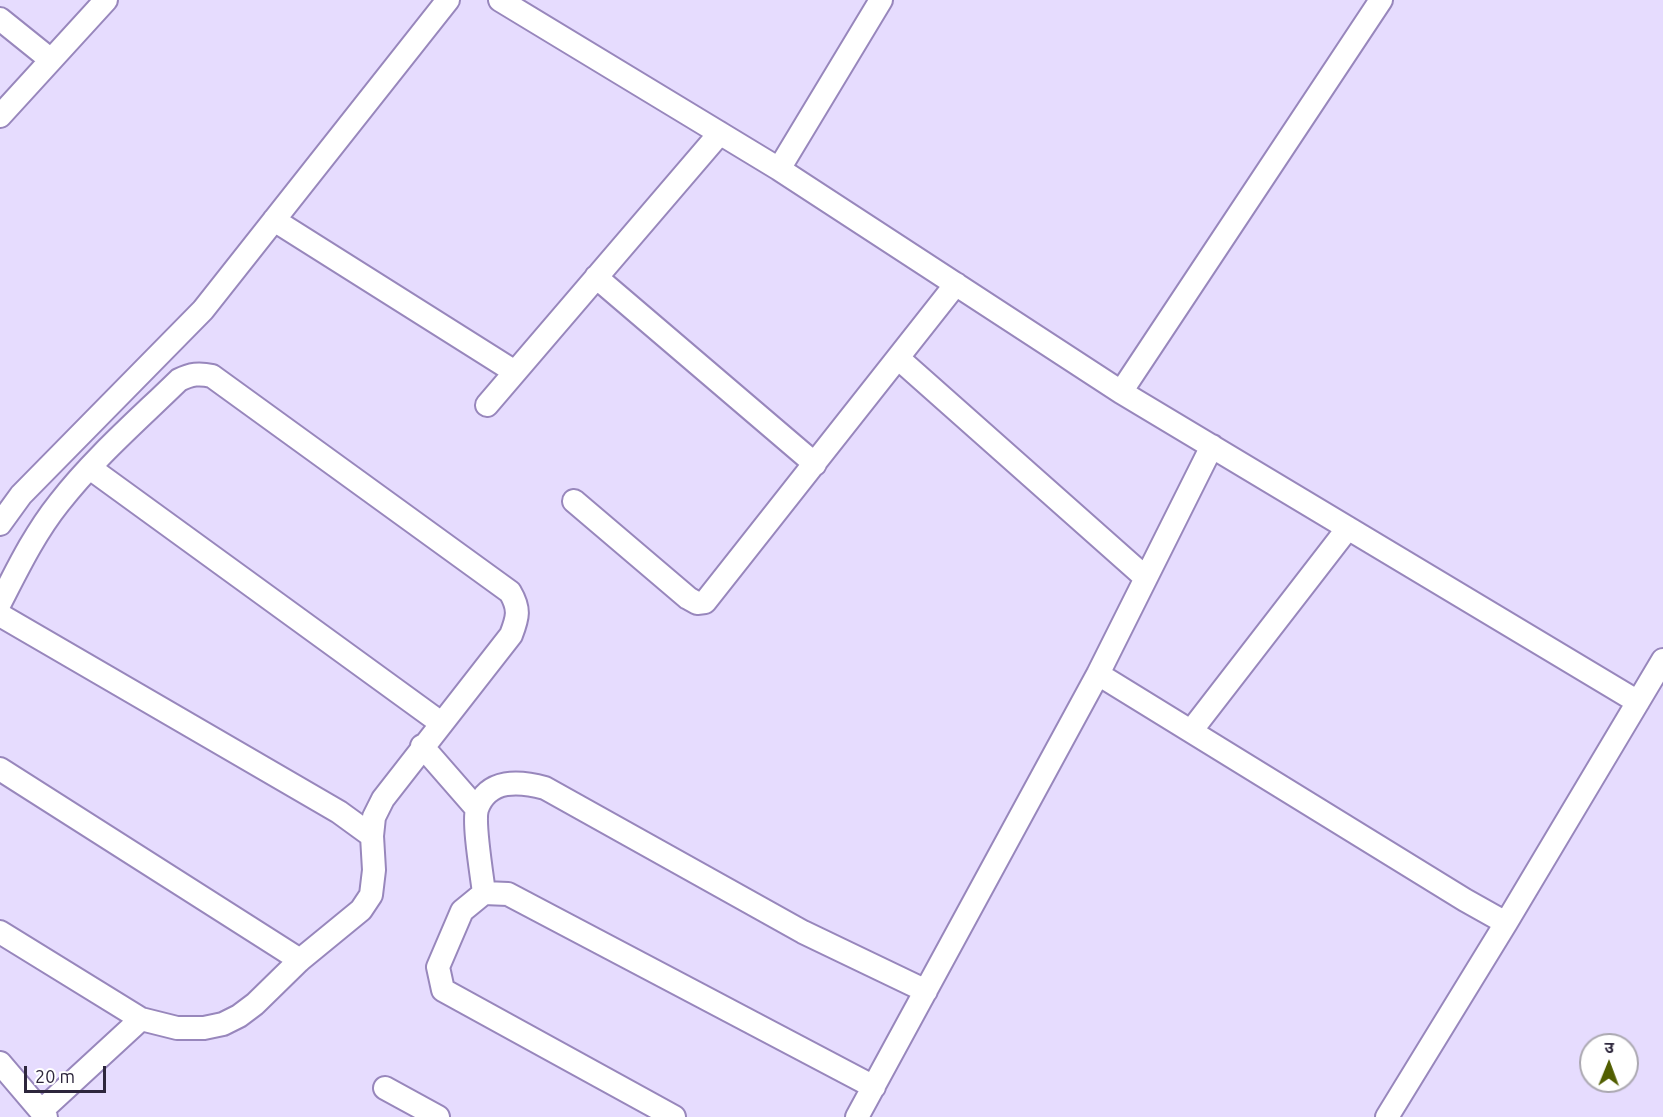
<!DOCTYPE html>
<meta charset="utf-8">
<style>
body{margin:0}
#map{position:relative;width:1663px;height:1117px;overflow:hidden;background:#e6dcfe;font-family:Ubuntu,"Noto Sans Devanagari",sans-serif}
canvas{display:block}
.north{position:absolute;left:1579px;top:1033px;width:60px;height:60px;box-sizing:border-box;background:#fff;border:2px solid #aba8b1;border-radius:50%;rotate:1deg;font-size:16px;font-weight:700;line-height:24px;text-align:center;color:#2d263c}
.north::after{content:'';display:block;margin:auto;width:21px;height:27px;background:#515e00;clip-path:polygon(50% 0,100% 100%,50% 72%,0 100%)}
.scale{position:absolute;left:24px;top:1066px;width:82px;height:27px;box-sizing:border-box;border:3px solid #2d263c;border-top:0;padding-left:8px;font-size:18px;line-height:21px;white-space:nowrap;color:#2d263c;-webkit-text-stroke:4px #fff;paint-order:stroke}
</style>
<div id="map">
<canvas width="1663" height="1117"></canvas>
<div class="north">उ</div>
<div class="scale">20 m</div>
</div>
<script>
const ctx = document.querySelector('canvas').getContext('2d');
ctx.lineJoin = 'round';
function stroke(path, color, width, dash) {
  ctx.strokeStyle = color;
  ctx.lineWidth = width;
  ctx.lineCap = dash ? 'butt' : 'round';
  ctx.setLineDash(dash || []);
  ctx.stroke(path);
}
const street = new Path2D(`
 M500 0 779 169 1121 392 1638 702
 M0 19 51 60
 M0 116 106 0
 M779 169 881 0
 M274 220 515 372
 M596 277 815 464
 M898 358 1146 578
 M1121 392 1381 0
 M487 405 720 133
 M90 468 441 723
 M574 501 688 598 697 603 705 602 956 284
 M0 524 21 495 203 310 448 0
 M0 603C18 568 35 533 59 503 94 458 138 420 179 380 191 374 199 373 212 376L510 592C520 609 518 617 511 635L383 799 374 817 372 836 374 870 371 895 361 910 300 960 255 1004 239 1016 223 1024 204 1028H177L141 1019 0 932
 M0 615 339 812 372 836
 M1098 674 1465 900 1506 923
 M1191 731 1348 528
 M422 746 477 809
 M0 769 300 960
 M484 893C482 876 473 823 477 809 488 778 520 781 545 788L803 932 926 991
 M0 1063 46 1117
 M385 1088 438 1117
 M41 1111 141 1019
 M674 1117 443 990 438 967 462 911 484 893 508 894 874 1087
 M857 1117 1098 674 1212 446
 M1387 1117 1506 923 1663 660`);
stroke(street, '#9887bc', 26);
stroke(street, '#fff', 22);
</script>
